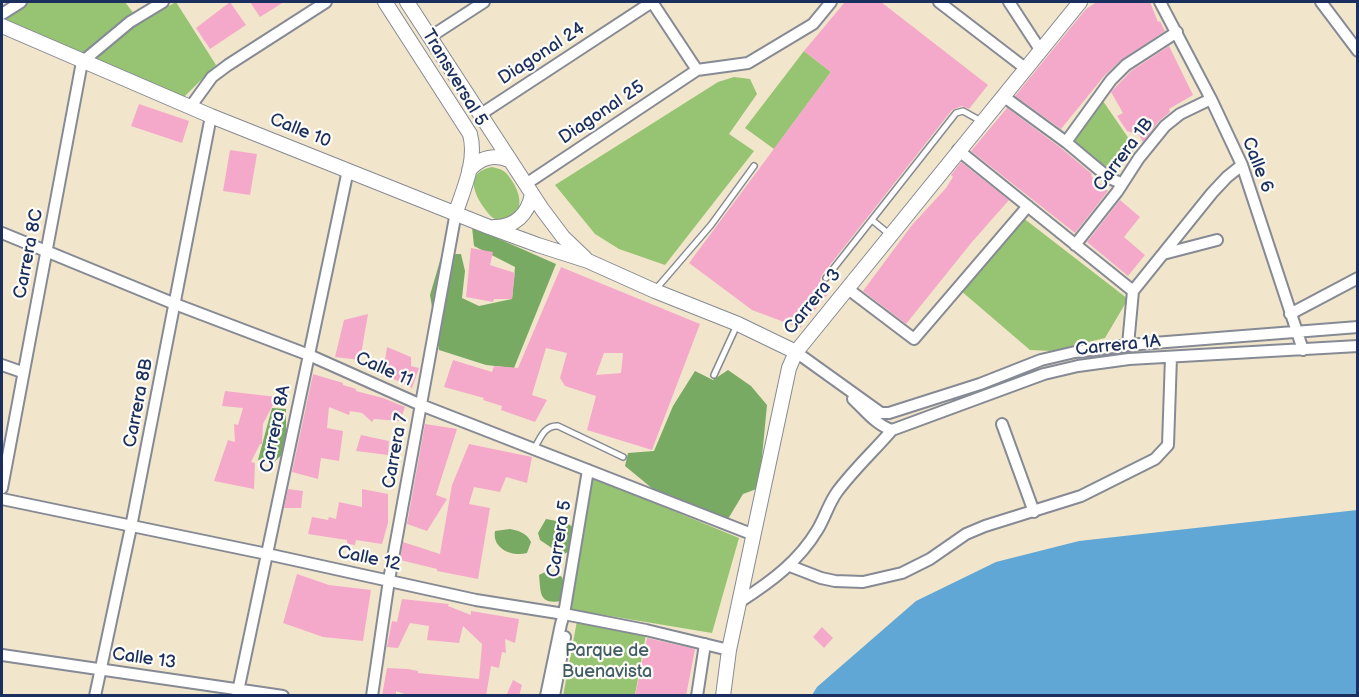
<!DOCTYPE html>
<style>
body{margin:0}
#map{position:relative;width:1359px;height:697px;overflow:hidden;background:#f1e6cb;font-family:"Balsamiq Sans",sans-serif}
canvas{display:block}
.frame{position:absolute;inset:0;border:3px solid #1b2f5e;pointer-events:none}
</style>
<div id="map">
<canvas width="1359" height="697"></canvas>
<div class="frame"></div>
</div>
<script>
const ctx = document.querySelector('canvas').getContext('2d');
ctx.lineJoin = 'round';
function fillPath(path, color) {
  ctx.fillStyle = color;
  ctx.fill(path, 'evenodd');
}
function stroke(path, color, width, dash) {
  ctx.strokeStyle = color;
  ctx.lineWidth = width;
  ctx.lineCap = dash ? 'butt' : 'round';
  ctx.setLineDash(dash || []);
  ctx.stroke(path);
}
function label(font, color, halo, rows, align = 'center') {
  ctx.font = font + ' "Balsamiq Sans",sans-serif';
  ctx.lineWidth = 4.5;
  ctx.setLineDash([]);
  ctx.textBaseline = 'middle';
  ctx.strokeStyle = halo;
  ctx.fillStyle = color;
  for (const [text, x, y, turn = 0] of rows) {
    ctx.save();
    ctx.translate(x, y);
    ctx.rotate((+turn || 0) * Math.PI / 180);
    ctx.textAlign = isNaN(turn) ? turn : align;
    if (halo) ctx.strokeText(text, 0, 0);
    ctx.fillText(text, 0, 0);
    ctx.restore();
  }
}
fillPath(new Path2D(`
 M28 2H125L140 22 176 2 216 65 184 97 2 20Z
 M804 51 831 72 774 149 745 128Z
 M734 77 750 79 757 94 729 134 754 151 665 265 619 249 595 234 555 185 718 82Z
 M1103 101 1129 139 1134 150 1114 174 1075 141Z
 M492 167C496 168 501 169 505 172 515 182 528 206 512 216 507 219 501 221 495 219 489 216 486 210 482 205 472 189 467 172 492 167Z
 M1022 217 1128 299 1105 338 1052 351 1030 350 960 290Z
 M592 477 739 538 712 633 568 609Z
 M577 621 646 634 635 695 563 696Z`), '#96c472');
fillPath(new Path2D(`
 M472 227 556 264 514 368 486 365 439 350 430 295 442 254H461L465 271 462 298 479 306 512 299 515 267 474 246Z
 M728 370 751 386 767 405 759 488 743 494 728 519 659 494 625 466 628 453 654 451 673 406 695 371 713 380Z
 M272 408 286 409V451L272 464 258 460Z
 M546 519 567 523 574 528 570 551 562 555 540 540 538 533Z
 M510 529C519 531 527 533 531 542L527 553C512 557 492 549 495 531Z
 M549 570 562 577 564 583 562 601C538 605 541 592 539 575Z`), '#78aa64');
fillPath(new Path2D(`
 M1357 510V695H812L817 687 916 601 996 562 1079 541Z`), '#60a7d6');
fillPath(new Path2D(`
 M230 2 246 25 210 49 196 28Z
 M250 2H284L260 17Z
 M845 2H881L988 85 969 109 962 106 952 110 822 275 820 280 831 290 800 328 752 310 689 263 831 72 804 51Z
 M1097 2H1150L1158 22 1160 21 1165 31 1121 60 1105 75 1061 129 1015 96 1086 9Z
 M1169 46 1193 95 1169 109 1170 112 1159 121 1143 142 1139 135 1127 131 1117 116 1123 113 1111 92 1131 71Z
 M139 104 189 121 182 143 131 126Z
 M1007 108 1061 148 1092 174 1091 176 1108 191 1075 233 971 151Z
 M230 150 257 154 250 195 223 191Z
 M961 162 1009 200 972 242 906 324 863 291 912 225 946 188 953 177 951 175Z
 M1120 200 1140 217 1124 237 1145 255 1128 276 1087 242Z
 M471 248 493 252 490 265 515 273 512 299H494L493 302 466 297Z
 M561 267 700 324 652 450 587 430 596 396 565 386 560 378 567 353 546 348 532 395 547 400 535 422 501 410 502 406 483 400 484 398 444 387 453 360 492 372 494 366 518 368ZM604 353H623L621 373 596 375Z
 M368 314 360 360 335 357 344 320Z
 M387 347 411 357V366L419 368 412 388 377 371 381 359 385 360Z
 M313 374 343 383V385L356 389V391L383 398 405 407 400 421 374 419 372 422 362 413 350 411 349 415 329 407 327 428 343 431 339 461 321 458 318 479 292 472Z
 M225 391 277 397 263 424 262 444H260L251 462 255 463 254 489 214 481 228 440 235 442 234 424 238 425 243 408 222 406Z
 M425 424 457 429 436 495 447 499 427 531 407 524Z
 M361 435 389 441 388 455 356 451Z
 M469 444 532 457 527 483 506 477 500 492 474 487 469 504 490 508 478 579 437 571V569L400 560 403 542 440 554 452 485Z
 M288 489 303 491 301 508H284Z
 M362 489 388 494V523L382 544 356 540 355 545 347 544V540L308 534 312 517 328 520 329 517 336 519 339 502 362 507Z
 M297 574 329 585 371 590 363 641 323 637 283 623Z
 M402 599 449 604 448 606 471 615V611L519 619 515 643 505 639 506 653 502 652 499 668 491 666 486 696H410L396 691V696H382L387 668 408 669 418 671V673L479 679 482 644 463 626 459 643 427 640 429 626 410 623 398 648 387 647 392 621 397 622Z
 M822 627 833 638 824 648 813 637Z
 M647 638 695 649 686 696H635Z
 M513 680 522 685 519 696H506Z`), '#f5a9ca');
const service = new Path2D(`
 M872 220 889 234
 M826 278 956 113 963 111 981 121
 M656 289 711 225 754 166
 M714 375 737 325
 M534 449C540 439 544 425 558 426L623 457`);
const minor = new Path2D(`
 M939 2 1025 68
 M1009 2 1041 51
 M1160 2 1211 99 1242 165 1303 350
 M1321 2 1358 51
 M2 14 21 2
 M430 37 484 2
 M1003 96 1066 142 1109 178 1121 183
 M191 106 212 77 228 65 326 2
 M481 114 652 2 697 70
 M1066 142 1111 80 1126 65 1177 32
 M958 150 1133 291
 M526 184 697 70 748 63 813 24 831 2
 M2 233 175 304 309 355 421 405 754 535
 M1075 245 1117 192 1139 158 1165 126 1180 114 1211 99
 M1163 254 1217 240
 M848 289 914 339 1028 206
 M1290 314 1358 278
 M1128 345 1133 291 1212 193 1227 177 1242 165
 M796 352 881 413H889L980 384 1041 360 1075 352 1128 345 1358 327
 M2 365 22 372
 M853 399C865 410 876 425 892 430L1044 374 1078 366 1129 359 1358 346
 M1002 424 1034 512
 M2 488 82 62 130 22 163 2
 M2 499 267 554 476 600 564 614 646 630 729 650
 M790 566 821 578 835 581 863 582 902 573 930 559 966 534 985 526 1081 496 1155 459 1168 445 1171 357
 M741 601C772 581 799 561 818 529 825 517 829 503 837 492 854 469 874 451 892 430
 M2 655 283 696
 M95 696 131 527 211 116
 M237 696 348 170
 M372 696 389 580 456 212
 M546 696 561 624 564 614 588 470
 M554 696 565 637
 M697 696 705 644`);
const tertiary = new Path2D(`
 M385 2 470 134C477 160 464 188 456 212
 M407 2 542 209 563 237 585 258
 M2 26 211 116 489 227 538 245 588 261 655 291 738 324 796 352
 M469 170C481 157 493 154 509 160
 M494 227C515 227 528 214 532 194
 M723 696 729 650 789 368 796 352 1080 2`);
stroke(service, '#868a94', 8);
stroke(minor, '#868a94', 14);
stroke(tertiary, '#868a94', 16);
stroke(service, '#fff', 5);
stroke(minor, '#fff', 10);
stroke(tertiary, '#fff', 14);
label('18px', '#1b2f5e', '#fdfcf7', [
 ["Diagonal 24",542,54,-33],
 ["Transversal 5",454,78,59],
 ["Diagonal 25",602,113,-34],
 ["Calle 10",300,131,22],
 ["Carrera 1B",1124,155,-53],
 ["Calle 6",1257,165,69],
 ["Carrera 8C",29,254,-79],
 ["Carrera 3",813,302,-51],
 ["Carrera 1A",1118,346,-6],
 ["Calle 11",384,370,24],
 ["Carrera 8B",139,403,-79],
 ["Carrera 8A",276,429,-78],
 ["Carrera 7",396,451,-80],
 ["Carrera 5",560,539,-81],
 ["Calle 12",369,559,12],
 ["Calle 13",144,659,8]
]);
label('18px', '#405c64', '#fdfcf7', [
 ["Parque de",607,651],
 ["Buenavista",607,672]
]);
</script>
